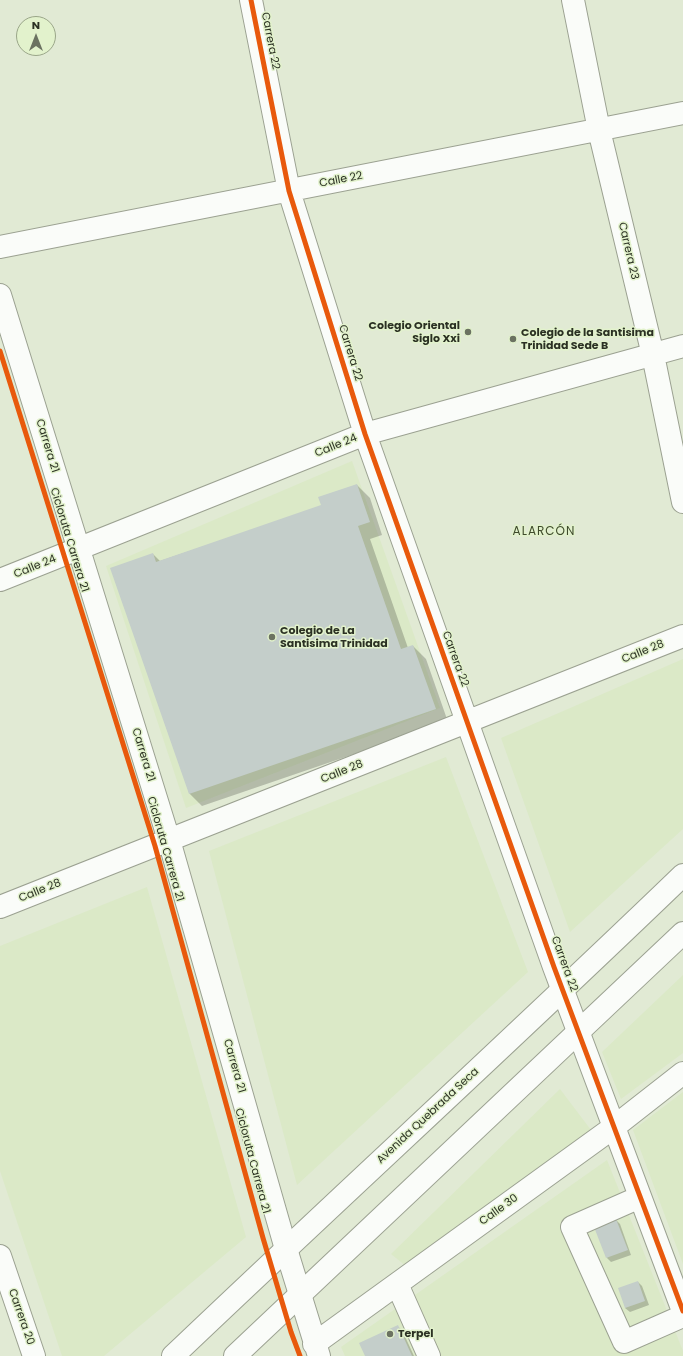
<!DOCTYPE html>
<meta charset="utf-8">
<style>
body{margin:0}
#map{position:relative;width:683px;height:1356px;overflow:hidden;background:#e1ead4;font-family:Poppins,sans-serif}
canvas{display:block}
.north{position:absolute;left:16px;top:16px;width:40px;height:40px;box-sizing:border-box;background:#e2f2cc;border:1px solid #99a588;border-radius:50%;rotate:0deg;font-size:11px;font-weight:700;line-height:16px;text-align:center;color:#2b3123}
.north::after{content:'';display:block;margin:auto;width:14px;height:18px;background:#6b7261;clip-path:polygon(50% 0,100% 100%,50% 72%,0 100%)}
</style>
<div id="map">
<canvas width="683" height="1356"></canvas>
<div class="north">N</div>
</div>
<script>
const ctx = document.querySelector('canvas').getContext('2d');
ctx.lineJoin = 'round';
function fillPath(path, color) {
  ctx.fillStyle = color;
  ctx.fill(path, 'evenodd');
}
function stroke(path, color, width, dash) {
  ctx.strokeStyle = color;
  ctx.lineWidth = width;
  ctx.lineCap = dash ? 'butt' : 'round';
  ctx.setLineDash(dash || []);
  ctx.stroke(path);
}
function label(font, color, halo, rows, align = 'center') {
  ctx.font = font + ' Poppins,sans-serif';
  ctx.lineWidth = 3;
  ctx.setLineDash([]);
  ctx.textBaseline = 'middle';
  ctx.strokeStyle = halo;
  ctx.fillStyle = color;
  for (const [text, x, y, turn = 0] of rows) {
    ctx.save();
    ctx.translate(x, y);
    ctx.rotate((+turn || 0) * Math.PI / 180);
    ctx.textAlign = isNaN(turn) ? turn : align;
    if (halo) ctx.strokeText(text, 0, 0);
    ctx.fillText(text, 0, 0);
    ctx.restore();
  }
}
fillPath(new Path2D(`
 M352 461 440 708 186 808 106 566Z
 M683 659V829L570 932 501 738Z
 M446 757 528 972 297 1185 209 851Z
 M147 887 246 1237 104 1356H62L0 1171V946Z
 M683 975V1053L621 1099 602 1052Z
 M560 1089 591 1130 406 1266 391 1254Z
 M683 1092V1264L633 1130Z
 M607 1160 683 1351V1356H345L341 1347Z`), '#dbe9c7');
fillPath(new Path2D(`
 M357 485 370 498 382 535 370 539 408 648 413 646 426 659 448 722 202 806 189 793 153 554 160 561 323 506Z
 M616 1220 620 1224 631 1255 611 1262 607 1258Z
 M638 1282 642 1286 649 1305 630 1312 625 1308Z
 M397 1326 402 1330 414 1356H366Z`), '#0003');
fillPath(new Path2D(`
 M357 484 370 522 358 526 401 649 413 645 436 709 189 794 110 568 153 553 156 562 321 505 318 497Z
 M616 1219 628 1250 606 1258 594 1227Z
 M638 1281 645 1301 625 1308 618 1288Z
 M398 1325 412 1356H365L359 1343Z`), '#c4ceca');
const minor = new Path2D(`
 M251 0 289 191 365 434 554 967 683 1311
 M573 0 599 130 653 355 683 502
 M0 247 683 113
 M0 295 169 840 286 1249 319 1356
 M0 580 365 434 683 346
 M0 907 683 636
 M640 1197 572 1227 624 1342 683 1316
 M0 1256 34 1356
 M397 1284 429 1356
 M314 1344 614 1127 683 1073`);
const major = new Path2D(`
 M173 1356C342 1195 515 1037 683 875
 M235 1356 683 933`);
stroke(minor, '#9ba191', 24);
stroke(major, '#9ba191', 24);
stroke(minor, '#fafcf9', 22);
stroke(major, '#fafcf9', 22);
stroke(new Path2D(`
 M251 0 289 191 365 434 554 967 683 1311
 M0 351 155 846 263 1238 291 1332 300 1356`), '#e8590c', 5);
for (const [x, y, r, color] of [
 [468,332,4,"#6b7261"],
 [513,339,4,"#6b7261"],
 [272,637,4,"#6b7261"],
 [390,1334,4,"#6b7261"]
]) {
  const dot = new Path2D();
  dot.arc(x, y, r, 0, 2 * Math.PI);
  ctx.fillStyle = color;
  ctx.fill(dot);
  stroke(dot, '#e2f2cc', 1.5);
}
label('11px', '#2b3123', '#e2f2cc', [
 ["Carrera 22",270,41,79],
 ["Calle 22",341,180,-11],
 ["Carrera 23",628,251,77],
 ["Carrera 22",350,353,73],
 ["Carrera 21",47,446,73],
 ["Calle 24",336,446,-22],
 ["Cicloruta Carrera 21",69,540,73],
 ["Calle 24",35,567,-22],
 ["Calle 28",643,652,-22],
 ["Carrera 22",455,659,70],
 ["Carrera 21",143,755,73],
 ["Calle 28",342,772,-22],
 ["Cicloruta Carrera 21",165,849,74],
 ["Calle 28",40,891,-22],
 ["Carrera 22",564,964,70],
 ["Carrera 21",234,1066,74],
 ["Avenida Quebrada Seca",428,1116,-43],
 ["Cicloruta Carrera 21",252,1161,75],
 ["Calle 30",499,1210,-36],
 ["Carrera 20",21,1317,71]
]);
label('bold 11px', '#2b3123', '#e2f2cc', [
 ["Colegio Oriental",460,326,"right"],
 ["Siglo Xxi",460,339,"right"],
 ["Colegio de la Santisima",521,333],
 ["Trinidad Sede B",521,346],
 ["Colegio de La",280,631],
 ["Santisima Trinidad",280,644],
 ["Terpel",398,1334]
], 'left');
ctx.letterSpacing = '1px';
label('12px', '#3f4b2c', '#e2f2cc', [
 ["ALARCÓN",544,532]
]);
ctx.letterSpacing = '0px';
</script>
